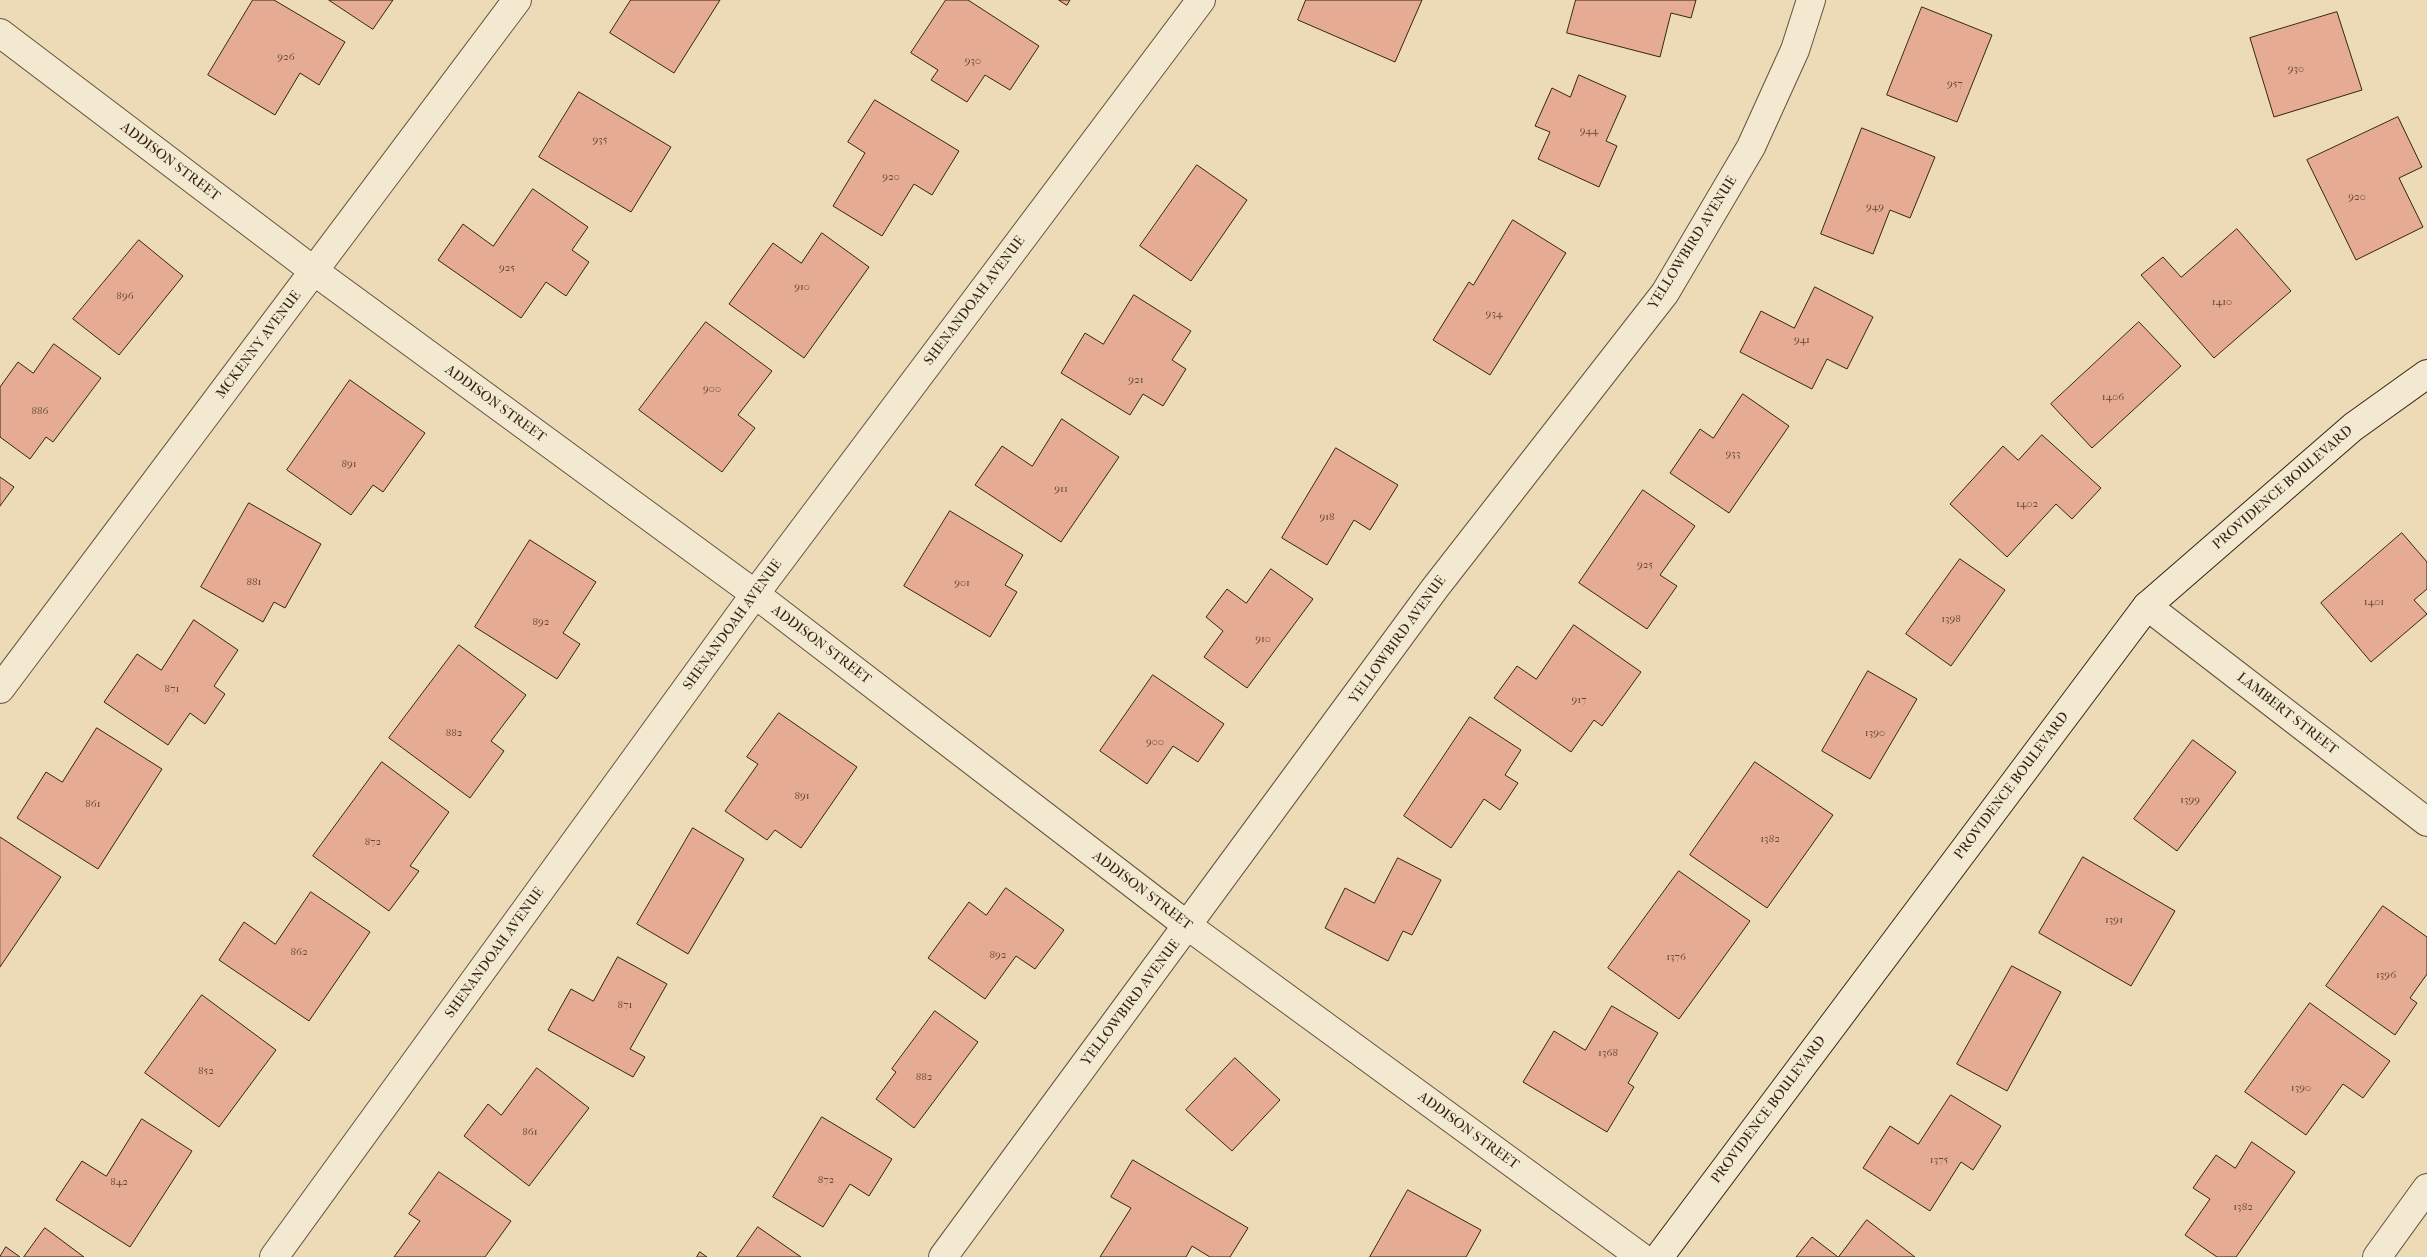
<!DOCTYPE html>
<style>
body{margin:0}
canvas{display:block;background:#eddbb7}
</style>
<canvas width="2427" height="1257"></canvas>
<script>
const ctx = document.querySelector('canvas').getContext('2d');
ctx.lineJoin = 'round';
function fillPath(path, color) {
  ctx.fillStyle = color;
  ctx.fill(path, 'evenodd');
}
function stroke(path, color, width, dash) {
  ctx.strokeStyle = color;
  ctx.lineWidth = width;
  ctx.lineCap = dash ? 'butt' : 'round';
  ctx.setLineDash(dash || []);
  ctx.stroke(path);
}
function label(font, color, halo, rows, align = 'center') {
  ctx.font = font + ' "IM FELL French Canon",serif';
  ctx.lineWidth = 4;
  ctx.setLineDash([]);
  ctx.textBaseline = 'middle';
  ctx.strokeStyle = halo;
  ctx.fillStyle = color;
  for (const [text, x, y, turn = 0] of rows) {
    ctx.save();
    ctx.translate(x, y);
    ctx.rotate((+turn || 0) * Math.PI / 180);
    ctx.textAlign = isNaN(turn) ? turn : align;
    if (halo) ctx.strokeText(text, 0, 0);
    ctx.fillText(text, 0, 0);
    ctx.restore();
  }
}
const building = new Path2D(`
 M253 0H274L345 42 319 85 300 73 275 115 208 75Z
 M329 0H393L373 29Z
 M631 0H720L674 73 610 33Z
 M946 0H968L1039 46 1010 90 985 75 967 102 931 80 938 70 911 53Z
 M1059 0H1070L1067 5Z
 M1306 0H1422L1395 62 1298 20Z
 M1576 0H1696L1691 18 1671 13 1660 57 1567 33Z
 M1922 7 1992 35 1957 122 1887 95Z
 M2337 12 2362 90 2274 117 2250 38Z
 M1579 75 1626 96 1606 141 1617 146 1599 187 1538 159 1550 132 1535 126 1552 88 1570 97Z
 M579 92 671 147 631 212 539 157Z
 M875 100 959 151 932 195 914 184 882 236 833 206 865 153 848 142Z
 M2398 117 2422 167 2399 178 2423 227 2356 260 2307 160Z
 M1862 128 1935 157 1910 218 1890 210 1873 254 1821 234Z
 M1197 165 1247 200 1191 281 1140 246Z
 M533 189 588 227 572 250 589 262 566 296 546 282 521 318 438 260 463 224 493 246Z
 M1513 220 1566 253 1490 375 1433 340 1469 282 1473 285Z
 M2237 229 2291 291 2214 358 2141 275 2163 257 2181 277Z
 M822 233 869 267 804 358 729 304 773 243 801 263Z
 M139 240 183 276 119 355 73 319Z
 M1815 287 1873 317 1847 369 1827 359 1812 389 1740 352 1761 311 1794 328Z
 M1134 295 1191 331 1172 360 1186 369 1163 406 1143 394 1130 415 1061 373 1085 333 1103 344Z
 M706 322 772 371 738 415 755 428 722 472 639 410Z
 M2139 322 2181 366 2092 448 2051 404Z
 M54 344 101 378 53 442 46 437 30 459 0 437V387L18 362 33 373Z
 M350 380 425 433 383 492 373 485 351 515 287 470Z
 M1743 394 1789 426 1729 513 1670 473 1700 429 1713 438Z
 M1062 419 1119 457 1061 542 975 485 1002 446 1032 466Z
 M2042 435 2101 488 2072 519 2056 504 2007 557 1950 504 2003 446 2018 460Z
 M1336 448 1398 485 1370 530 1354 520 1327 565 1282 538Z
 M0 477 14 487 0 506Z
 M1643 490 1695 526 1660 575 1677 586 1647 629 1579 583Z
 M249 503 321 544 285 608 274 602 263 622 201 587Z
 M950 511 1023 555 1005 585 1017 592 990 637 904 586Z
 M2402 533 2427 562V589L2414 600 2427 614 2371 662 2321 603Z
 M530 540 596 582 563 633 580 644 557 679 475 627Z
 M1960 559 2005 590 1951 666 1906 634Z
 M1271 569 1313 599 1247 688 1204 657 1223 631 1206 617 1227 589 1246 603Z
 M194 620 238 650 214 686 225 694 205 724 190 713 168 745 104 702 137 654 161 670Z
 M1574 625 1641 672 1602 726 1594 720 1571 752 1494 698 1517 666 1536 679Z
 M459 645 526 695 491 741 504 751 470 798 389 738Z
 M1868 671 1917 699 1870 779 1822 751Z
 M1153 675 1224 724 1198 762 1173 746 1147 784 1100 751Z
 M779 713 857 767 801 848 775 830 767 840 725 811 758 764 747 757Z
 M1470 717 1521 750 1505 775 1518 783 1500 810 1484 799 1451 848 1404 816Z
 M97 728 162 769 98 869 17 818 46 772 62 782Z
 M2193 740 2236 772 2177 851 2134 819Z
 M382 762 449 812 410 866 419 871 389 911 313 856Z
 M1755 762 1833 815 1767 908 1690 855Z
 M693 828 744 859 688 954 637 924Z
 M0 837 61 877 0 967Z
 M2083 857 2175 911 2131 986 2039 933Z
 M1398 858 1441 880 1412 935 1403 931 1388 961 1325 928 1345 888 1374 903Z
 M1679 871 1750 921 1679 1019 1608 968Z
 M1006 888 1064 930 1035 969 1016 956 985 999 928 958 969 902 986 915Z
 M311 892 370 932 309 1021 219 960 244 922 275 944Z
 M2383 906 2427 937V974L2410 998 2417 1003 2395 1035 2326 986Z
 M618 957 667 984 630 1049 645 1057 633 1077 548 1030 571 989 593 1001Z
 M2012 966 2061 992 2007 1091 1957 1064Z
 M202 995 276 1050 219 1127 145 1073Z
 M2310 1003 2390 1061 2363 1098 2343 1084 2306 1135 2245 1092Z
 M1612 1006 1658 1033 1628 1083 1634 1087 1607 1132 1523 1082 1554 1031 1585 1050Z
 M935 1011 978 1042 914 1128 876 1099 896 1072 892 1069Z
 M1235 1058 1280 1100 1232 1151 1186 1110Z
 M537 1068 589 1108 529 1186 464 1136 488 1104 501 1115Z
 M1951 1095 2001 1126 1973 1170 1961 1162 1930 1211 1863 1168 1890 1126 1918 1144Z
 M822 1117 892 1159 869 1196 850 1184 823 1227 773 1197Z
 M142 1119 192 1151 130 1247 56 1200 82 1161 106 1176Z
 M2252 1142 2295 1172 2236 1257H2217L2185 1235 2210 1199 2193 1188 2216 1155 2235 1168Z
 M1133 1160 1248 1228 1230 1257H1210L1192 1246 1186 1257H1100L1131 1208 1111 1197Z
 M439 1172 511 1221 485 1257H394L420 1221 409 1214Z
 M1408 1190 1481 1230 1466 1257H1370Z
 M1867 1220 1915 1257H1796L1812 1237 1838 1257Z
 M758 1227 801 1257H737Z
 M45 1228 84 1257H24Z
 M6 1247 20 1257H0Z
 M700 1252 707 1257H697Z`);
fillPath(building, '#e6ac93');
stroke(building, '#342514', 1);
const minor = new Path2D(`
 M0 33 314 271 755 594 1188 926 1641 1257
 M2147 606 2427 822
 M0 689 517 0
 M274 1257 755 594 1201 0
 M943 1257 1435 588 1665 293 1751 147 1795 50 1811 0
 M2377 1257 2427 1188`);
const secondary = new Path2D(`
 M1659 1257 2147 606 2353 427 2427 374`);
stroke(minor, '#62523d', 30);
stroke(secondary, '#342514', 30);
stroke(minor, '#f3e8d0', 28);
stroke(secondary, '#f3e8d0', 28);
label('11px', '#604734', null, [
 ["926",286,57],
 ["930",973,61],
 ["930",2296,69],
 ["957",1955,84],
 ["944",1589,131],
 ["935",600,140],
 ["920",891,177],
 ["920",2357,197],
 ["949",1875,207],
 ["925",507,268],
 ["910",802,287],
 ["896",125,296],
 ["1410",2222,302],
 ["934",1494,314],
 ["941",1802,340],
 ["921",1136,380],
 ["900",712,389],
 ["1406",2113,397],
 ["886",40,411],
 ["933",1733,454],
 ["891",349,464],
 ["911",1061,489],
 ["1402",2027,504],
 ["918",1327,517],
 ["925",1645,565],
 ["881",254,582],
 ["901",962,583],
 ["1401",2374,602],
 ["1398",1951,619],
 ["892",541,622],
 ["910",1263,639],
 ["871",172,689],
 ["917",1579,700],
 ["882",454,733],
 ["1390",1875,733],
 ["900",1155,742],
 ["891",802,796],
 ["1399",2190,800],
 ["861",93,804],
 ["1382",1770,839],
 ["872",373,842],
 ["1391",2114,920],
 ["862",299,952],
 ["892",998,955],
 ["1376",1676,957],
 ["1396",2386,975],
 ["871",625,1005],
 ["1368",1608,1053],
 ["852",206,1071],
 ["882",924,1077],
 ["1390",2301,1088],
 ["861",530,1132],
 ["1375",1939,1160],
 ["872",826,1180],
 ["842",119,1182],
 ["1382",2243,1207]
]);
label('14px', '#342514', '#f3e8d0', [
 ["ADDISON STREET",170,162,37],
 ["YELLOWBIRD AVENUE",1693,243,-58],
 ["SHENANDOAH AVENUE",975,301,-53],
 ["MCKENNY AVENUE",259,345,-53],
 ["ADDISON STREET",495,404,36],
 ["PROVIDENCE BOULEVARD",2283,488,-41],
 ["SHENANDOAH AVENUE",733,625,-54],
 ["YELLOWBIRD AVENUE",1398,640,-54],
 ["ADDISON STREET",821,645,37],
 ["LAMBERT STREET",2287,714,38],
 ["PROVIDENCE BOULEVARD",2012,786,-53],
 ["ADDISON STREET",1142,891,37],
 ["SHENANDOAH AVENUE",495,953,-54],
 ["YELLOWBIRD AVENUE",1131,1003,-53],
 ["PROVIDENCE BOULEVARD",1769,1110,-53],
 ["ADDISON STREET",1468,1131,36]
]);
</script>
